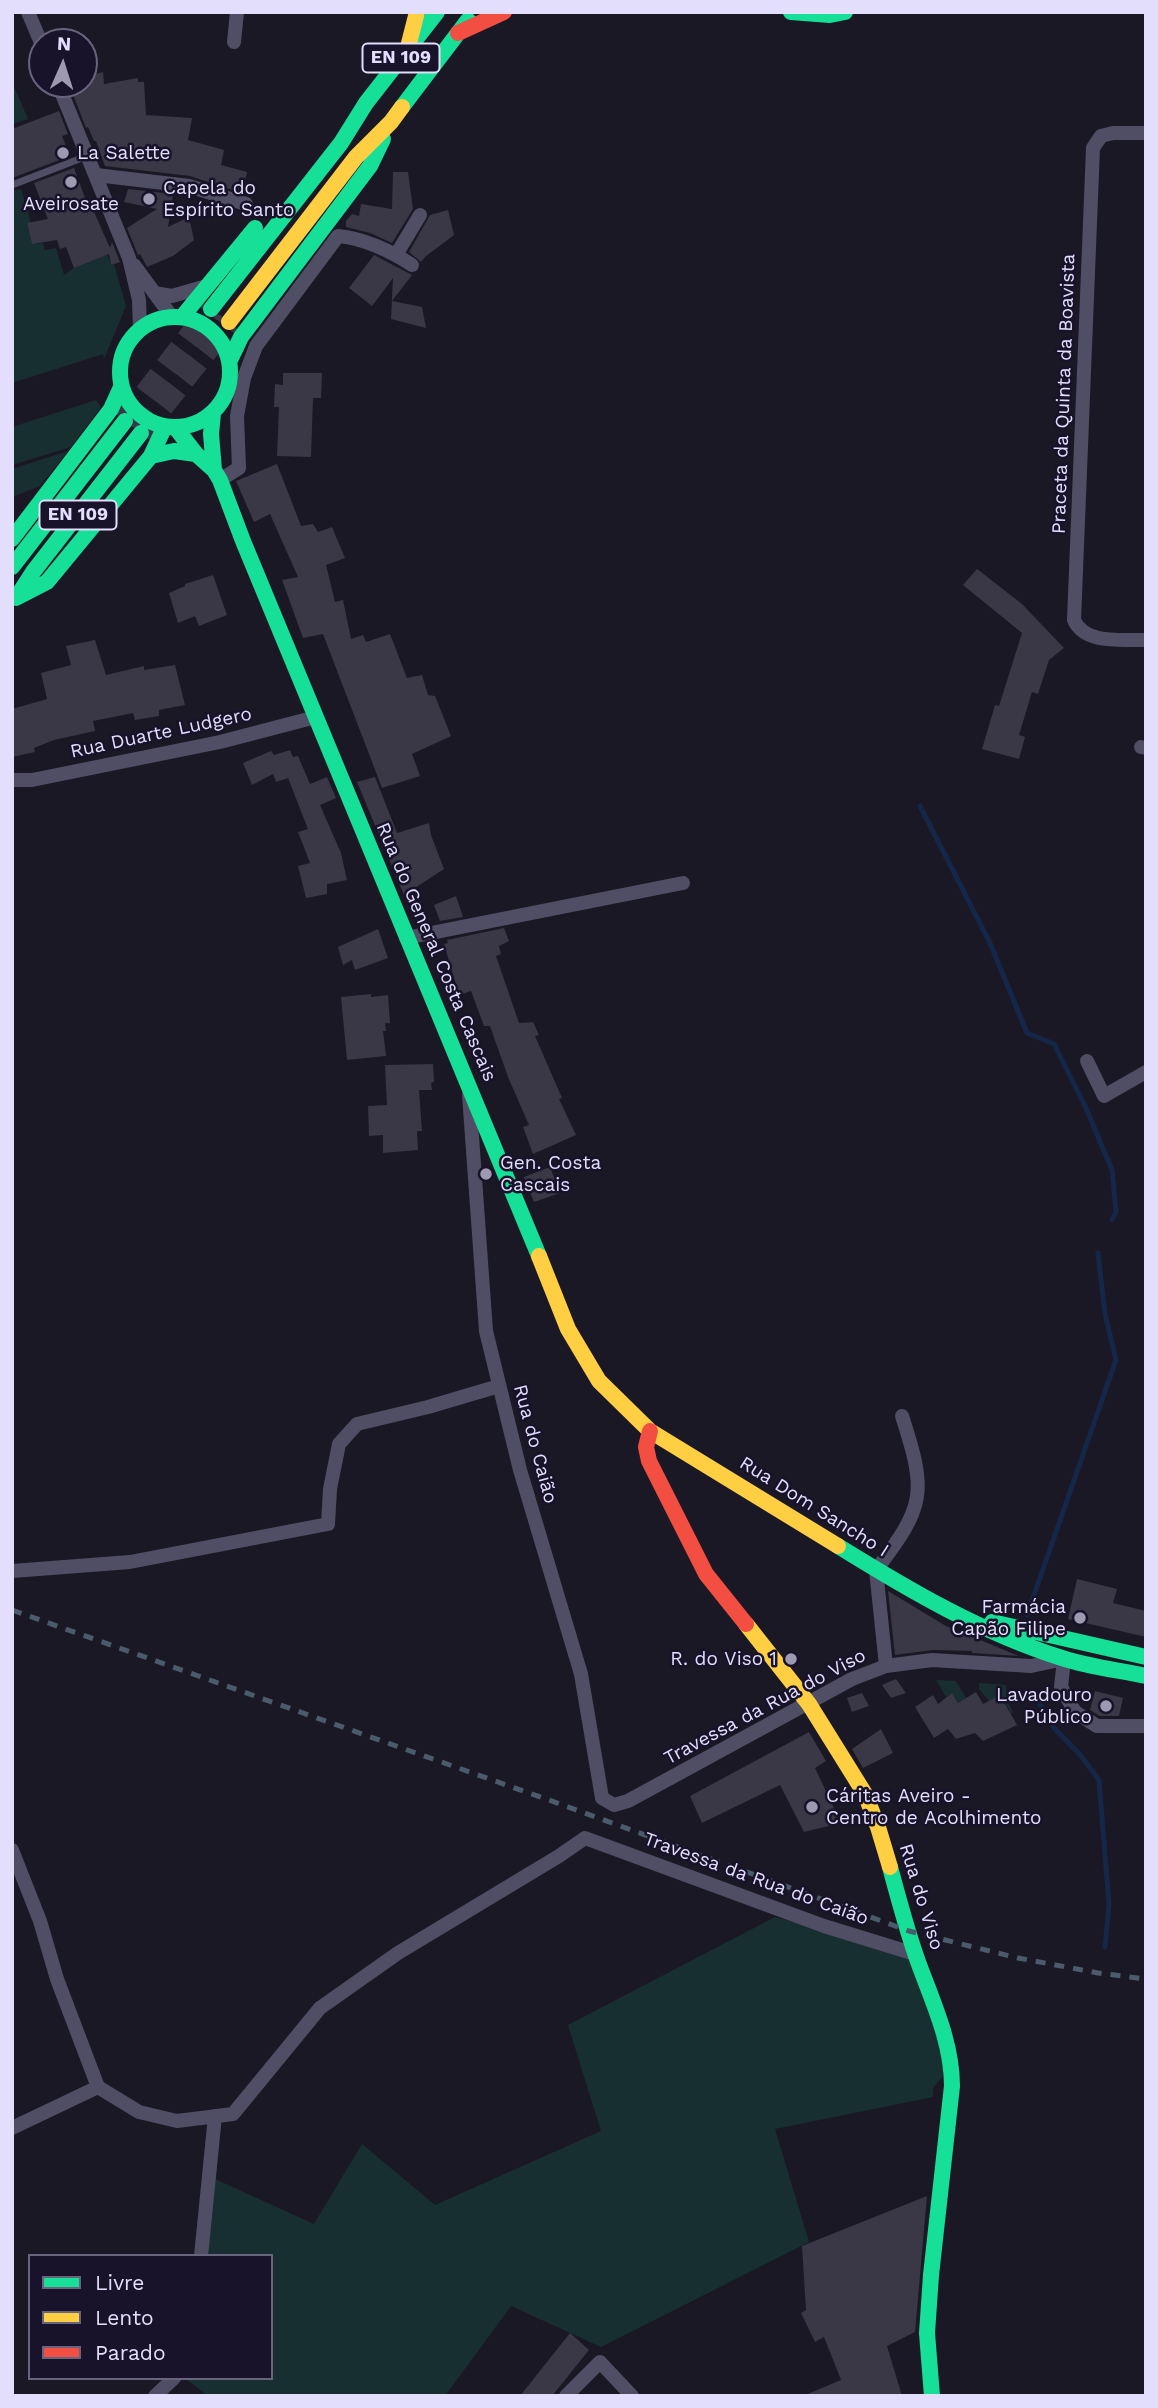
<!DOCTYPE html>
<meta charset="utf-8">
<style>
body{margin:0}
#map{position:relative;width:1158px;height:2408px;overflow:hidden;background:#1b1825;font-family:"Work Sans",sans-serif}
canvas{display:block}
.frame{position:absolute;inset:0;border:14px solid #e2defc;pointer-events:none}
.legend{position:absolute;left:28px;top:2254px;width:245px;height:126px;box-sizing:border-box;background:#18132a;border:2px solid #69647e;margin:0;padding:9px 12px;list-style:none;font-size:21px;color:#e2defc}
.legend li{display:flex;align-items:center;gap:14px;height:35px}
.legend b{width:35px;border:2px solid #69647e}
.north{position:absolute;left:28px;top:28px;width:70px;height:70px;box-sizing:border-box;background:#18132a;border:2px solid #69647e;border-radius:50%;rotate:3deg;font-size:19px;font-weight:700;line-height:28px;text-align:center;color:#e2defc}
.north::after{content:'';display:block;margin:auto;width:24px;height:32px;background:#9c99b1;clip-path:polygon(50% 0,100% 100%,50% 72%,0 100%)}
</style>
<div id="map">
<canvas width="1158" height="2408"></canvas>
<div class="frame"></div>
<ul class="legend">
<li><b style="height:9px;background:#16e098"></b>Livre</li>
<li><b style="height:9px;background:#ffcf43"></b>Lento</li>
<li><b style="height:9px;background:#f24e42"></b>Parado</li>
</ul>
<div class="north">N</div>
</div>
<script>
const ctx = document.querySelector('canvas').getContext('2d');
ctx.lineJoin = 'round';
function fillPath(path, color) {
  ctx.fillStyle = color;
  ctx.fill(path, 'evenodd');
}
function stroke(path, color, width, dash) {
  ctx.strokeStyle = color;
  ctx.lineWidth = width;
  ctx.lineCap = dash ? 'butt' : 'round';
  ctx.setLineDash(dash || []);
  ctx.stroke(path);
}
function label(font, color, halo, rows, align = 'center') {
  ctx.font = font + ' "Work Sans",sans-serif';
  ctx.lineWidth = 5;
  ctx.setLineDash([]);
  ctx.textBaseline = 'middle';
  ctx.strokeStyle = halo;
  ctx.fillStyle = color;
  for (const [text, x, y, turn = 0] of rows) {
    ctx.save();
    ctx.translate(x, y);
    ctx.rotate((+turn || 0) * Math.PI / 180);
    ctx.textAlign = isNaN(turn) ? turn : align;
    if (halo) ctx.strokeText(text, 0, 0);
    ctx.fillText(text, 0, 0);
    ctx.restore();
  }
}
fillPath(new Path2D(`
 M12 82 28 119 12 124Z
 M21 189 31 223 27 224 32 244 43 243 45 250 56 248 64 275 74 268 107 254 111 265 114 264 126 306 104 359 103 354 12 383V191Z
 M96 400 101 407 71 447 12 465V427Z
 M68 451 40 486 12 497V469Z
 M936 1680 956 1681 966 1698 958 1703 952 1693 946 1697Z
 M979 1683 1006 1685 1007 1700 1013 1713H1011L1001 1696 989 1701 979 1689Z
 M775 1917 915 1954 952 2065 933 2088V2097L775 2129 809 2242 601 2347 511 2306 445 2396H208L185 2378H271V2256H207L215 2179 314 2224 362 2144 435 2205 601 2131 568 2025Z`), '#182f31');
stroke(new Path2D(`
 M920 806 990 943 1027 1033 1054 1044 1086 1108 1112 1170 1116 1212 1112 1220
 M1027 1615 1116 1360 1105 1314 1098 1253
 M1038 1701 1054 1728 1081 1756 1099 1780 1109 1905 1105 1947`), '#152749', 5);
fillPath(new Path2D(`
 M103 72 104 84 138 78V82H144L146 115 192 118 188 140 224 150 221 165 247 172 242 193 190 176 105 166 96 141H94L88 127 86 128 69 84H84V77Z
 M59 111 68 134 62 136 70 156 12 178V129Z
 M74 168 88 206 91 205 110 248 112 242 120 262 111 265 109 254 74 268 66 247 60 249 57 240 32 244 27 223 48 219 34 183Z
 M393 172H408L413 209 392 243 370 233 346 227V221L352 214 359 216 361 204 392 209Z
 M128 189 173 194 168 227 189 217 194 240 173 256 147 267 140 254 138 255 127 228 157 209 124 202Z
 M448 210 454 235 426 256 421 262 409 252 430 215Z
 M374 255 412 275 392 301 422 307 426 328 391 319 393 278 372 306 349 288Z
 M283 373H322L321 398H313L311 457 277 456 279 407H274L275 384 283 385Z
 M277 464 301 526 313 524 318 532 332 527 345 558 326 565 335 602 343 600 351 639 363 635 366 642 390 634 407 678 422 675 428 695 435 696 451 736 412 754 420 776 382 788 323 634 303 638 282 580 298 577 270 514 254 522 236 481Z
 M977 569 1022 604 1064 648 1049 660 1038 694 1032 692 1019 735 1025 737 1019 759 982 749 995 705 999 706 1022 633 963 585Z
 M213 575 227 615 199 626 195 616 178 623 169 593 185 586V584Z
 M95 640 106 675 144 666V670L175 665 185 705 159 710V716L135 720 133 713 93 721 95 731 54 740 34 748 35 752 12 757V709L47 699 41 673 71 665 66 646Z
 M290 750 293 757 298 756 310 784 327 777 336 798 320 805 341 853 347 880 327 884V894L306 898 298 866 310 863 298 832 308 829 288 778 276 782 273 774 252 785 243 763 271 751 274 755Z
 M375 777 397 833 429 823 431 835 444 869 404 895 357 782Z
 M456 896 463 917 440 921 434 905Z
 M504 928 509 941 499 946 501 954 496 956 519 1023 533 1022 539 1035 535 1036 562 1098 559 1099 576 1135 533 1154 523 1127 529 1125 508 1077 490 1026H484L471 991 459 995 444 944 448 943 447 940Z
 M378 929 388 958 355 970 352 960 343 965 338 947Z
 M371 994V997L388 995 390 1023H385L386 1031H383L386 1056 347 1060 341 997Z
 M433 1064 434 1082 431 1083 432 1090H419L422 1131H417L418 1150 383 1153V1135L369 1136 368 1106 387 1105 385 1065Z
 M550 1167 560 1193 534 1202 524 1177Z
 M1077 1579 1117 1589 1113 1603 1146 1611V1637L1068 1619Z
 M888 1591 946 1626 1019 1656 972 1653V1651L933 1650 895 1655Z
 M896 1679 906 1693 891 1698 882 1685Z
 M1095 1691 1123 1698 1119 1716H1100L1090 1710Z
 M976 1692 983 1704 1000 1695 1017 1725 983 1741 975 1733 956 1739 948 1729 934 1738 915 1707 933 1695 938 1704 952 1693 958 1703Z
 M862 1693 869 1706 852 1712 847 1698Z
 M881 1729 893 1753 863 1768 852 1749Z
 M809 1732 826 1761 815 1768 841 1823 804 1832 780 1785 702 1823 690 1796Z
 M927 2196 915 2332 887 2346 902 2396H803L841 2380 824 2337 815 2342 801 2313 806 2310 802 2246Z
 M570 2333 589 2350 552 2396H520Z`), '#3a3746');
stroke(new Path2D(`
 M125 421 211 309
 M141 433 229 322`), '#393645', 23, [23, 11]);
stroke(new Path2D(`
 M12 185 87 156`), '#504e64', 7);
stroke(new Path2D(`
 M28 12 42 45
 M234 42 237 12
 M58 84 129 258 139 300 140 329
 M1146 133H1113L1101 136 1093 148 1074 620C1085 645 1122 639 1146 640
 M96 175 189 186 246 204
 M396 255 420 215
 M134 265 172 317
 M154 293 172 296 203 287
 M220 480 239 468 237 416 244 378 256 346 338 236C363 238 391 251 412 265
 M1141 747 1146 748
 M12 780H32L220 742 316 717
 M406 938 683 883
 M1087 1061 1104 1096 1146 1072
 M469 1095 486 1331 520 1470 581 1674 602 1798 614 1805 628 1801 852 1679 886 1666 932 1660 1031 1666 1064 1659 1061 1687 1075 1712 1097 1726H1146
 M12 1571 130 1562 328 1524 330 1489 339 1444 357 1424 428 1407 499 1386
 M886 1666 876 1570C925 1506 927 1493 902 1416
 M12 1850 40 1921 57 1979 98 2087
 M98 2087 139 2112 177 2121 233 2114 320 2008 398 1953 559 1856 585 1838 824 1926 915 1954
 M12 2128 98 2087
 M201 2256 215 2116
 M155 2396 174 2378
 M566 2396 600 2362 632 2396`), '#504e64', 14);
stroke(new Path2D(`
 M791 12 830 15 845 12
 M402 107 468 20
 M211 309 341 143 366 103 437 12
 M120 372a55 55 0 1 1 110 0a55 55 0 1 1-110 0Z
 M182 317 255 228
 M230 360 241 337 370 166 383 139
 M213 413 211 434 214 470
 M175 427 196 454 214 470 220 480 243 541 539 1256
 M151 456 174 451 196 454
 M12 539 111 409 121 387
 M12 567 125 421
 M18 595 33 572 141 433
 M16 598 47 582 151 456 165 426
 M838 1546C909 1590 982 1633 1062 1658 1089 1667 1118 1670 1146 1676
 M992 1622 1146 1657
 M890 1867C898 1897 906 1927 916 1956 931 1999 952 2040 952 2086L931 2275 927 2333 932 2396`), '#16e098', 16);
stroke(new Path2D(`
 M407 51 417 12
 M229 322 356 157 391 122 402 107
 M539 1256 568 1329 599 1381 650 1431 838 1546
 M746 1624 809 1704 865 1794 878 1827 890 1867`), '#ffcf43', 16);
stroke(new Path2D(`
 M458 33 504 12
 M650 1431 646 1447 649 1461 706 1574 746 1624`), '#f24e42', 16);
stroke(new Path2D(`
 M12 1610 560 1804 909 1931 1018 1958 1098 1973 1146 1979`), '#4a5b6c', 5, [10, 9]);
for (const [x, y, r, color] of [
 [63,153,7,"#9c99b1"],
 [71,182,7,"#9c99b1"],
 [149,199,7,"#9c99b1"],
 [486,1174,7,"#9c99b1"],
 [1080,1618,7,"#9c99b1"],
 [791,1659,7,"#9c99b1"],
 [1106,1706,7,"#9c99b1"],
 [812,1807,7,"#9c99b1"]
]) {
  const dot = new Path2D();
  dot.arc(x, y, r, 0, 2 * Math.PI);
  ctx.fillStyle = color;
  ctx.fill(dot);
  stroke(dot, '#18132a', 2.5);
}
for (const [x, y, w] of [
 [401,58,77],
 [78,515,77]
]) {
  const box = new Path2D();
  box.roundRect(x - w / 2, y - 14.5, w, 29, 5);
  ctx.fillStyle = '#18132a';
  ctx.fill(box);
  stroke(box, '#e2defc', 2);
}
label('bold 18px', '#e2defc', null, [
 ["EN 109",401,58],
 ["EN 109",78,515]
]);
label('19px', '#e2defc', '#18132a', [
 ["La Salette",77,153],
 ["Capela do",163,188],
 ["Espírito Santo",163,210],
 ["Aveirosate",71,204,"center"],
 ["Gen. Costa",500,1163],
 ["Cascais",500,1185],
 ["Farmácia",1066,1607,"right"],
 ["Capão Filipe",1066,1629,"right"],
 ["R. do Viso 1",777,1659,"right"],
 ["Lavadouro",1092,1695,"right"],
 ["Público",1092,1717,"right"],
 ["Cáritas Aveiro -",826,1796],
 ["Centro de Acolhimento",826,1818]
], 'left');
label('19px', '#e2defc', '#18132a', [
 ["Praceta da Quinta da Boavista",1064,394,-88],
 ["Rua Duarte Ludgero",161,733,-12],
 ["Rua do General Costa Cascais",436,952,67],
 ["Rua do Caião",535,1444,75],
 ["Rua Dom Sancho I",814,1507,32],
 ["Travessa da Rua do Viso",765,1707,-28],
 ["Travessa da Rua do Caião",756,1879,20],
 ["Rua do Viso",921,1897,73]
]);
</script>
